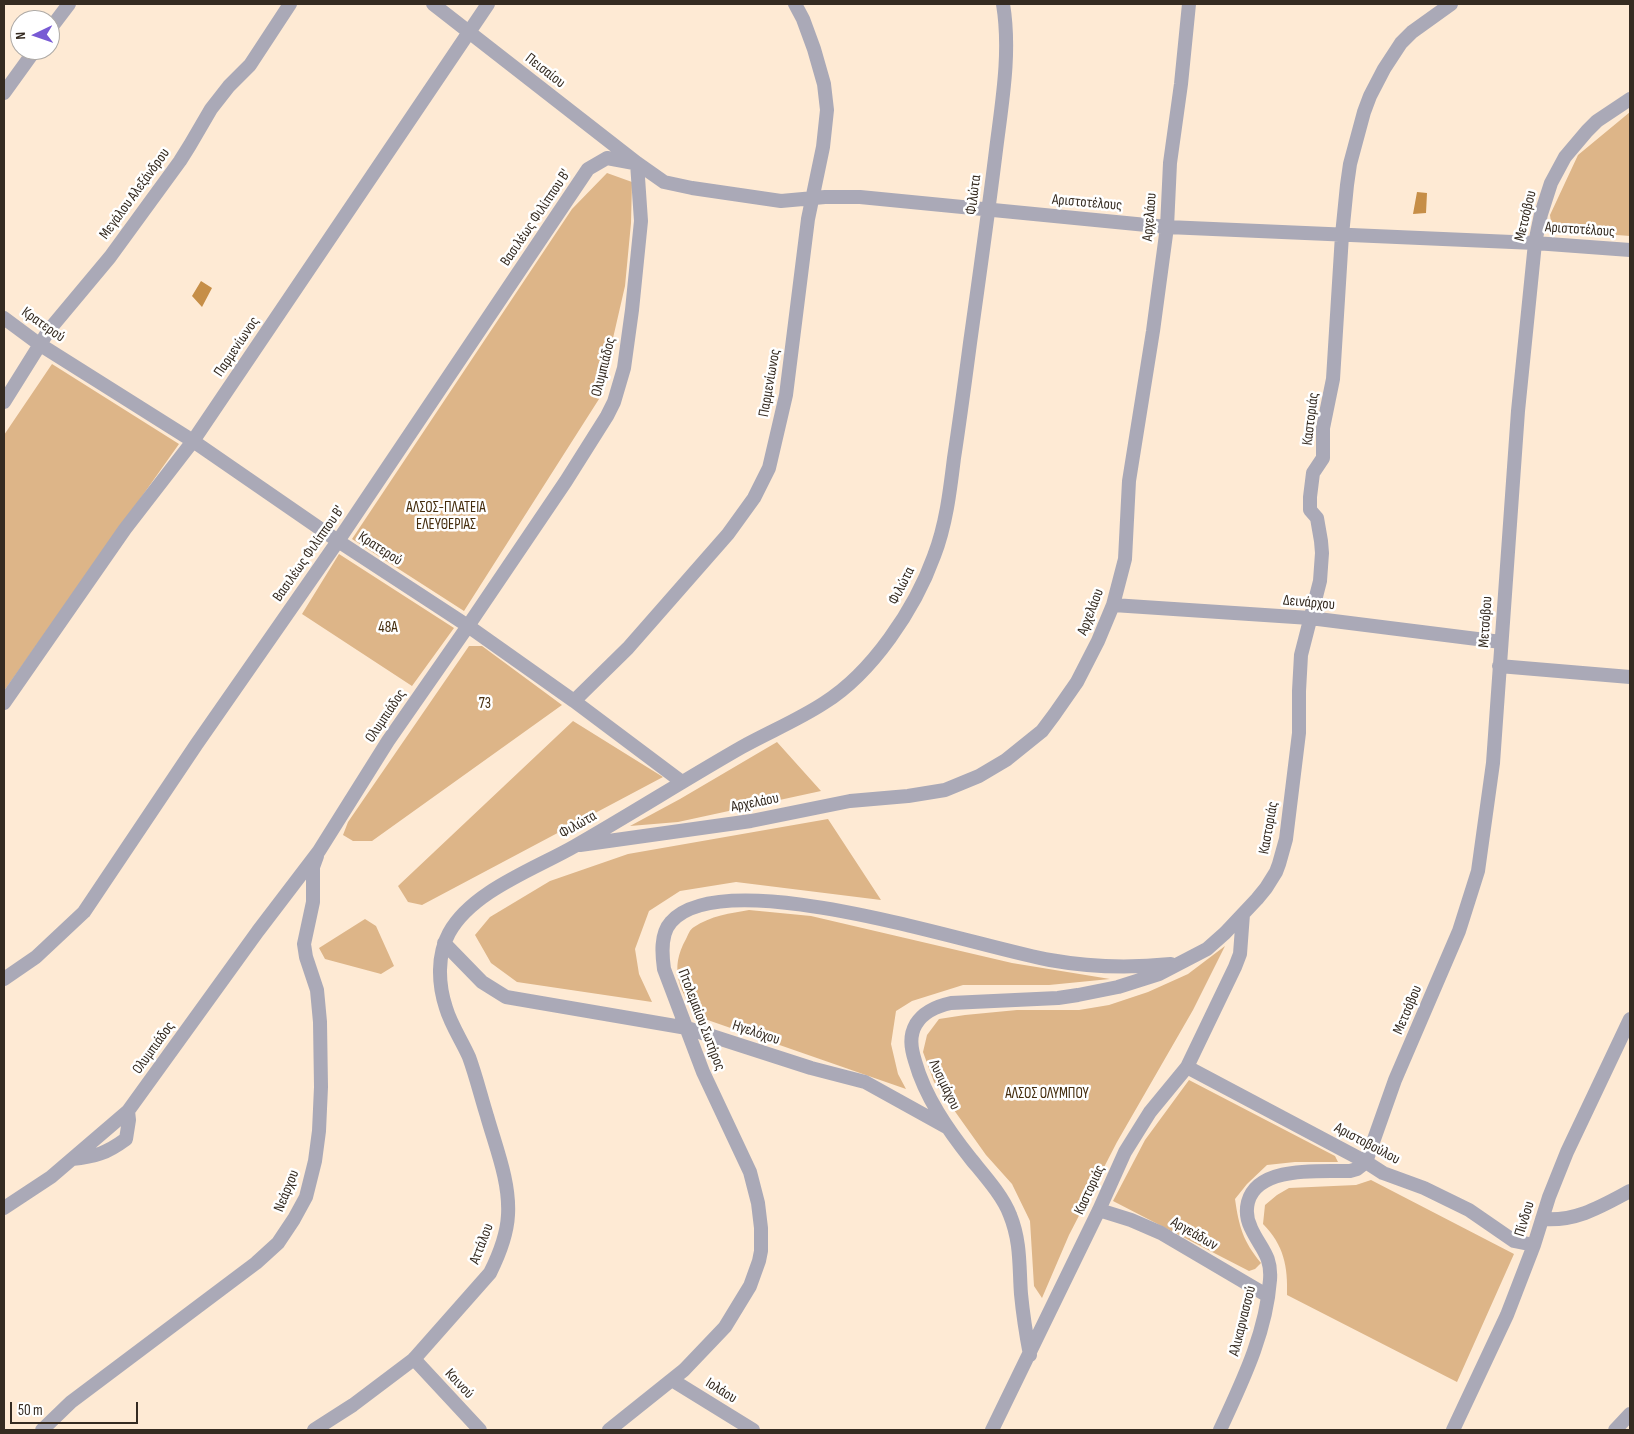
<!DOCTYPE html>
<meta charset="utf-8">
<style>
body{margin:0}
#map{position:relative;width:1634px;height:1434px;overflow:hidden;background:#feead4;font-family:"Sofia Sans Condensed",sans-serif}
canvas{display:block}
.frame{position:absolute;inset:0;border:5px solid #352b21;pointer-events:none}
.north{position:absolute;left:10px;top:10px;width:50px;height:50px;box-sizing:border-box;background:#fff;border:1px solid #aeaaa6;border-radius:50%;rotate:267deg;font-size:14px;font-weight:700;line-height:20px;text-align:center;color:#352b21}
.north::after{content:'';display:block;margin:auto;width:18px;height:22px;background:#785ad4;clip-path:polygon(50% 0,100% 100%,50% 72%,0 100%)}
.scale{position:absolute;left:10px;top:1402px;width:128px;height:22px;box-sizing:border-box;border:2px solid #352b21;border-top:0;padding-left:6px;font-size:15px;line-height:18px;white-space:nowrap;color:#352b21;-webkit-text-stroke:4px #fff;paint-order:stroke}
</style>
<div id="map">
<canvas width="1634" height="1434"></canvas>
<div class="frame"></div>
<div class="north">N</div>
<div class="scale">50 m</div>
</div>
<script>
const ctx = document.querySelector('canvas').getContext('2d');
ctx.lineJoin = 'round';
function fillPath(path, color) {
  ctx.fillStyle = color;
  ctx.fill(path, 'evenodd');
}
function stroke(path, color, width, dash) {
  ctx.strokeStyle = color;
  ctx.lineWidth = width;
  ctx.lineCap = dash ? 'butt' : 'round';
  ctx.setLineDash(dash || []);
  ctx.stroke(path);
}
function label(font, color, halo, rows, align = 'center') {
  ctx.font = font + ' "Sofia Sans Condensed",sans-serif';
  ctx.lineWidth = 5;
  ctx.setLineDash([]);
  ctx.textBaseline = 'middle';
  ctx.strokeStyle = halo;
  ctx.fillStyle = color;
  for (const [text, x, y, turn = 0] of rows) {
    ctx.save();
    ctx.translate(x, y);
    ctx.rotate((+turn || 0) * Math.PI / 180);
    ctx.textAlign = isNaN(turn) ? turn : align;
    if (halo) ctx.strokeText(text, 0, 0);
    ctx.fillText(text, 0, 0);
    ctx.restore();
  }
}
fillPath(new Path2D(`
 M1630 112V236L1552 230 1550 215 1578 155Z
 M607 173 632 182 631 223 625 286 599 399 464 611 352 539 572 209Z
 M52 364 179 444 4 691V435Z
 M339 554 454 628 412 686 302 614Z
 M469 646H482L562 705 372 841H353L343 835 348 822Z
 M573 721 663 777 422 905 408 902 398 886Z
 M777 742 821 791 678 822 630 826 680 799Z
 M828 819 881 900 736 882 680 891 649 911 635 949 639 974 652 1002 517 982 491 963 475 935 490 917 550 881 628 854Z
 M749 910 811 916 1012 963 1110 979 1049 985H963L912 1001 896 1011 891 1044 898 1074 906 1089 699 1017C679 992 669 969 686 939 688 935 690 929 694 927 710 916 731 913 749 910Z
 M365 919 376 926 394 966 381 974 325 959 319 948Z
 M1225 946 1193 1010 1117 1142 1069 1235 1042 1298 1034 1286 1030 1221 1012 1184 986 1155 934 1082 923 1052 927 1035 939 1019 965 1015 1017 1010H1079L1109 1005 1148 992 1188 974Z
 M1189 1080 1335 1156 1338 1162H1295L1267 1165 1247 1184 1235 1199C1239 1227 1243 1241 1261 1263L1255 1269 1249 1271 1113 1201 1145 1140Z
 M1371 1180 1514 1254 1457 1382 1287 1295C1288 1267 1284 1245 1263 1224L1265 1205 1277 1195 1289 1188 1356 1185Z`), '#ddb588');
fillPath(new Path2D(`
 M1417 192 1427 193 1426 213 1413 214Z
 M201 281 212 288 202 307 192 296Z`), '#c68e47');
stroke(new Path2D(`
 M414 1359 480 1430`), '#aaa9b7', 14);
stroke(new Path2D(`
 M433 4 637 163 664 182 692 188 781 201 825 197H860L1167 227 1535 243 1630 250
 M50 29 69 4
 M4 93 35 50
 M4 318 39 344 193 441 338 541 468 626 574 701 682 782
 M4 402 49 330 110 257 180 161 190 145 211 109 229 86 250 65 290 4
 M1113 605 1310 618 1501 642
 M1499 666 1630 677
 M574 701 628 648 728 534 754 498 769 468 786 395 808 219 823 147 827 110 824 84 814 49 803 19 795 4
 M4 703 125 529 193 441 488 4
 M580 845 751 821 850 801 908 796 945 790 979 776 1006 760 1042 731 1054 715 1077 682 1098 641 1113 605 1125 559 1129 481 1153 331 1167 227 1170 163 1181 84 1189 4
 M444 943 482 982 506 997 687 1028 811 1068 865 1082 948 1128
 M4 979 36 957 84 912 196 745 338 541 588 169 607 158 634 163
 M1187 1067 1366 1162 1383 1173 1424 1188 1469 1210 1514 1241 1534 1245
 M72 1159C95 1157 107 1153 126 1139L129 1120 128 1111
 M4 1208 51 1177 128 1111 258 931 319 851 388 741 468 626 566 481 607 416 614 402 624 368 632 310 641 221 637 163
 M1099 1210 1131 1220 1161 1233 1268 1296
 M1542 1219C1576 1222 1602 1206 1630 1191
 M1030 1355C1026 1334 1023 1315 1021 1294 1019 1267 1021 1242 1010 1215 1003 1196 984 1175 971 1159 948 1130 925 1097 915 1061 911 1048 909 1036 916 1024 924 1011 937 1006 951 1003L1058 998 1078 995 1118 987 1159 974 1207 949 1225 933 1257 899 1266 888 1276 872 1279 864 1286 839 1299 733V691L1301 655 1320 581 1322 553 1321 541 1317 518 1310 510V497L1313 473 1323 458V428L1333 379 1342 235 1347 185 1350 164 1364 112 1370 96 1384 69 1401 43 1412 32 1451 4
 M672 1380 753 1430
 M42 1430 71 1402 256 1263 278 1243 294 1219 306 1197 315 1161 319 1131 321 1087 320 1022 317 990 306 957 304 944 313 902V867L317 856
 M314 1430 353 1405 414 1359 490 1273C499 1255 507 1235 508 1215 510 1182 496 1148 487 1116 481 1097 476 1076 469 1057 462 1041 451 1025 446 1008 438 984 437 955 449 933 472 891 535 869 575 846 631 814 686 779 742 747 769 732 798 720 824 703 872 673 915 609 934 556 946 525 950 491 954 458 960 419 965 381 970 343 979 279 988 215 996 150 1002 102 1011 52 1003 4
 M609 1430 684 1370 725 1327 750 1286 759 1261 761 1251V1228L758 1203 750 1172 703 1072 664 969C662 955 660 934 671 922 724 861 976 947 1050 960 1089 967 1132 968 1171 964
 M992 1430 1099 1210 1125 1152 1150 1112 1187 1067 1235 967 1240 954 1243 914
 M1220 1430C1242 1382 1266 1334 1270 1280 1272 1255 1260 1248 1251 1228 1247 1220 1246 1210 1248 1202 1258 1165 1321 1172 1350 1171L1357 1169 1366 1162 1395 1080 1459 931 1478 871 1493 763 1518 411 1535 243 1541 214 1551 183 1565 157 1587 131 1597 121 1630 99
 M1453 1430 1507 1315 1534 1245 1549 1197 1567 1152 1630 1019
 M1615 1430 1630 1414`), '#aaa9b7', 14);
label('15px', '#352b21', '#fff', [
 ["Πεισαίου",545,71,38],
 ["Μεγάλου Αλεξάνδρου",135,194,-54],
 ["Φιλώτα",974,195,-83],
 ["Αριστοτέλους",1087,203,5],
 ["Μετσόβου",1526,216,-76],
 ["Αρχελάου",1150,217,-85],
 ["Βασιλέως Φιλίππου Β'",536,218,-56],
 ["Αριστοτέλους",1580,230,4],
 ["Κρατερού",43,325,35],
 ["Παρμενίωνος",237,347,-56],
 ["Ολυμπιάδος",604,367,-76],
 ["Παρμενίωνος",770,383,-80],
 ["Καστοριάς",1311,419,-83],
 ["Κρατερού",380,549,33],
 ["Βασιλέως Φιλίππου Β'",309,554,-55],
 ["Φιλώτα",902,586,-63],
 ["Δεινάρχου",1309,603,5],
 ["Αρχελάου",1091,612,-69],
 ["Μετσόβου",1486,622,-86],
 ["Ολυμπιάδος",386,716,-56],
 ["Αρχελάου",755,803,-11],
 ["Φιλώτα",578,825,-30],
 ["Καστοριάς",1269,828,-80],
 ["Μετσόβου",1408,1010,-67],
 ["Πτολεμαίου Σωτήρος",701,1020,69],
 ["Ηγελόχου",756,1033,18],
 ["Ολυμπιάδος",154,1048,-54],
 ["Λυσιμάχου",944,1085,64],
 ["Αριστοβούλου",1367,1144,28],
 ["Καστοριάς",1090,1190,-65],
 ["Νεάρχου",287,1191,-68],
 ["Πίνδου",1525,1219,-73],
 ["Αργεάδων",1194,1234,30],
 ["Αττάλου",482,1244,-69],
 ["Αλικαρνασσού",1243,1321,-76],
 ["Κοινού",459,1384,47],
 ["Ιολάου",721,1391,32]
]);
label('15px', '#442c0d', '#fff', [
 ["ΑΛΣΟΣ-ΠΛΑΤΕΙΑ",446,508],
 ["ΕΛΕΥΘΕΡΙΑΣ",446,525],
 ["48Α",388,628],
 ["73",485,704],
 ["ΑΛΣΟΣ ΟΛΥΜΠΟΥ",1047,1094]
]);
</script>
